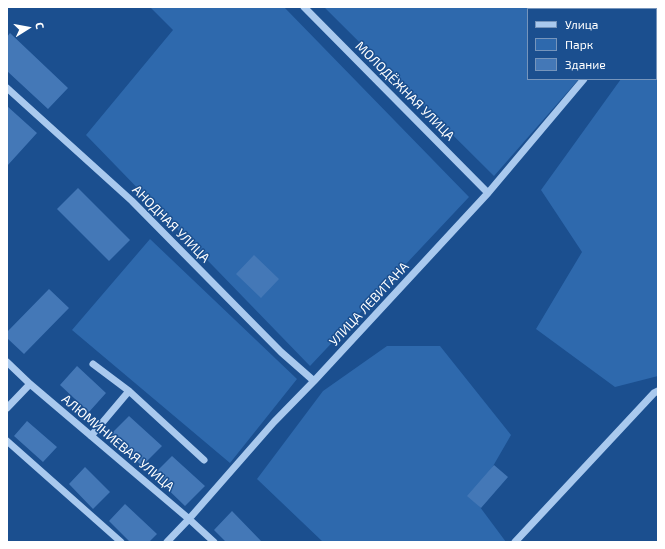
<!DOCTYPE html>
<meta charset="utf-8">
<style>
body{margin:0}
#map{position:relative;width:665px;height:549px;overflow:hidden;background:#1b4f8f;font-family:"Exo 2",sans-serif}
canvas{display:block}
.frame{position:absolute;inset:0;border:8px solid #fff;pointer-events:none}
.legend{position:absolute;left:527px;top:8px;width:130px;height:72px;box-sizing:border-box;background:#1b4f8f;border:1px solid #7695bc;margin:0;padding:5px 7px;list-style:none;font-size:12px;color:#fff}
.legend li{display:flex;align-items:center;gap:8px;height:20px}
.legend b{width:20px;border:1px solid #7695bc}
.north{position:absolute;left:8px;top:8px;width:40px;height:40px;-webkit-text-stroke:3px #1b4f8f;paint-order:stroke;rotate:79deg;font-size:11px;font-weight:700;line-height:16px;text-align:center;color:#fff}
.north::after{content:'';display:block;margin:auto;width:14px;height:18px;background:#fff;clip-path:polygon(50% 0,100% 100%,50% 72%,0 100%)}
</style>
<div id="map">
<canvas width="665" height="549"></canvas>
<div class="frame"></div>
<ul class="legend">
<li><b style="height:5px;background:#a9c9ee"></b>Улица</li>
<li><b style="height:11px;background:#2e69ad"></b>Парк</li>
<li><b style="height:11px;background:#4478b7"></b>Здание</li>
</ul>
<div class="north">С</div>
</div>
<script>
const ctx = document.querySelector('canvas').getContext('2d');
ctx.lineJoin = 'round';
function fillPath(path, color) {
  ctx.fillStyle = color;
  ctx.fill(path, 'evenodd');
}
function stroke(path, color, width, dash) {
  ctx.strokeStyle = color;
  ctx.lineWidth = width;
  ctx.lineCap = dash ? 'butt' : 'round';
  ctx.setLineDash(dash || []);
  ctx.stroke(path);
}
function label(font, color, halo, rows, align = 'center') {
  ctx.font = font + ' "Exo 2",sans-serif';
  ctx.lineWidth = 3;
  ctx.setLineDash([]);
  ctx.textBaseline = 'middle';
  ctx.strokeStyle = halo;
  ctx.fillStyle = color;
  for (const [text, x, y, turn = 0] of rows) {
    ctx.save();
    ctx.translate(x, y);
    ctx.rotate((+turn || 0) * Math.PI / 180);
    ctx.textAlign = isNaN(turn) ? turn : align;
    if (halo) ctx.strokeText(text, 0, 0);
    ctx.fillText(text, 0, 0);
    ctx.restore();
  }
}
fillPath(new Path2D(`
 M150 7H284L469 197 310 366 86 135 173 30Z
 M324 7H633L631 9H528V79H579L494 176Z
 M658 27V376L615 387 536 329 582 252 541 190 621 79H656V30Z
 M150 239 297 379 230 463 72 330Z
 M387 346H440L511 435 474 499 506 542H323L257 479 323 391Z`), '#2e69ad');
fillPath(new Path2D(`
 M10 33 68 88 48 109 7 71V37Z
 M7 106 37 133 7 166Z
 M78 188 130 240 109 261 57 209Z
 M254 255 279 279 261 298 236 274Z
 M49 289 69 308 24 354 7 338V332Z
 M77 366 106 393 89 412 60 385Z
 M129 416 162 446 142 466 110 435Z
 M27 421 57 447 43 462 14 436Z
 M172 456 205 486 185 506 153 475Z
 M494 465 508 477 481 508 467 496Z
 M85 467 110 492 93 509 69 484Z
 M125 504 157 534 149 542H130L109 521Z
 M232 511 262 542H226L214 530Z`), '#4478b7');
stroke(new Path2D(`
 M304 7 488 193
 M645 9 646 7
 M7 88 132 201 281 352 314 381
 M7 362 30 384 189 519 214 542
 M93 364 129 391
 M7 408 30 384
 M91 436 129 391 204 460
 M7 441 121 542
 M167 542 189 519 274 422 314 381 488 193 584 79
 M515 542 654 393 658 391`), '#a9c9ee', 7);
label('13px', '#fff', '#1b4f8f', [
 ["МОЛОДЁЖНАЯ УЛИЦА",405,91,45],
 ["АНОДНАЯ УЛИЦА",171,224,45],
 ["УЛИЦА ЛЕВИТАНА",369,304,-47],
 ["АЛЮМИНИЕВАЯ УЛИЦА",118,443,40]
]);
</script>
